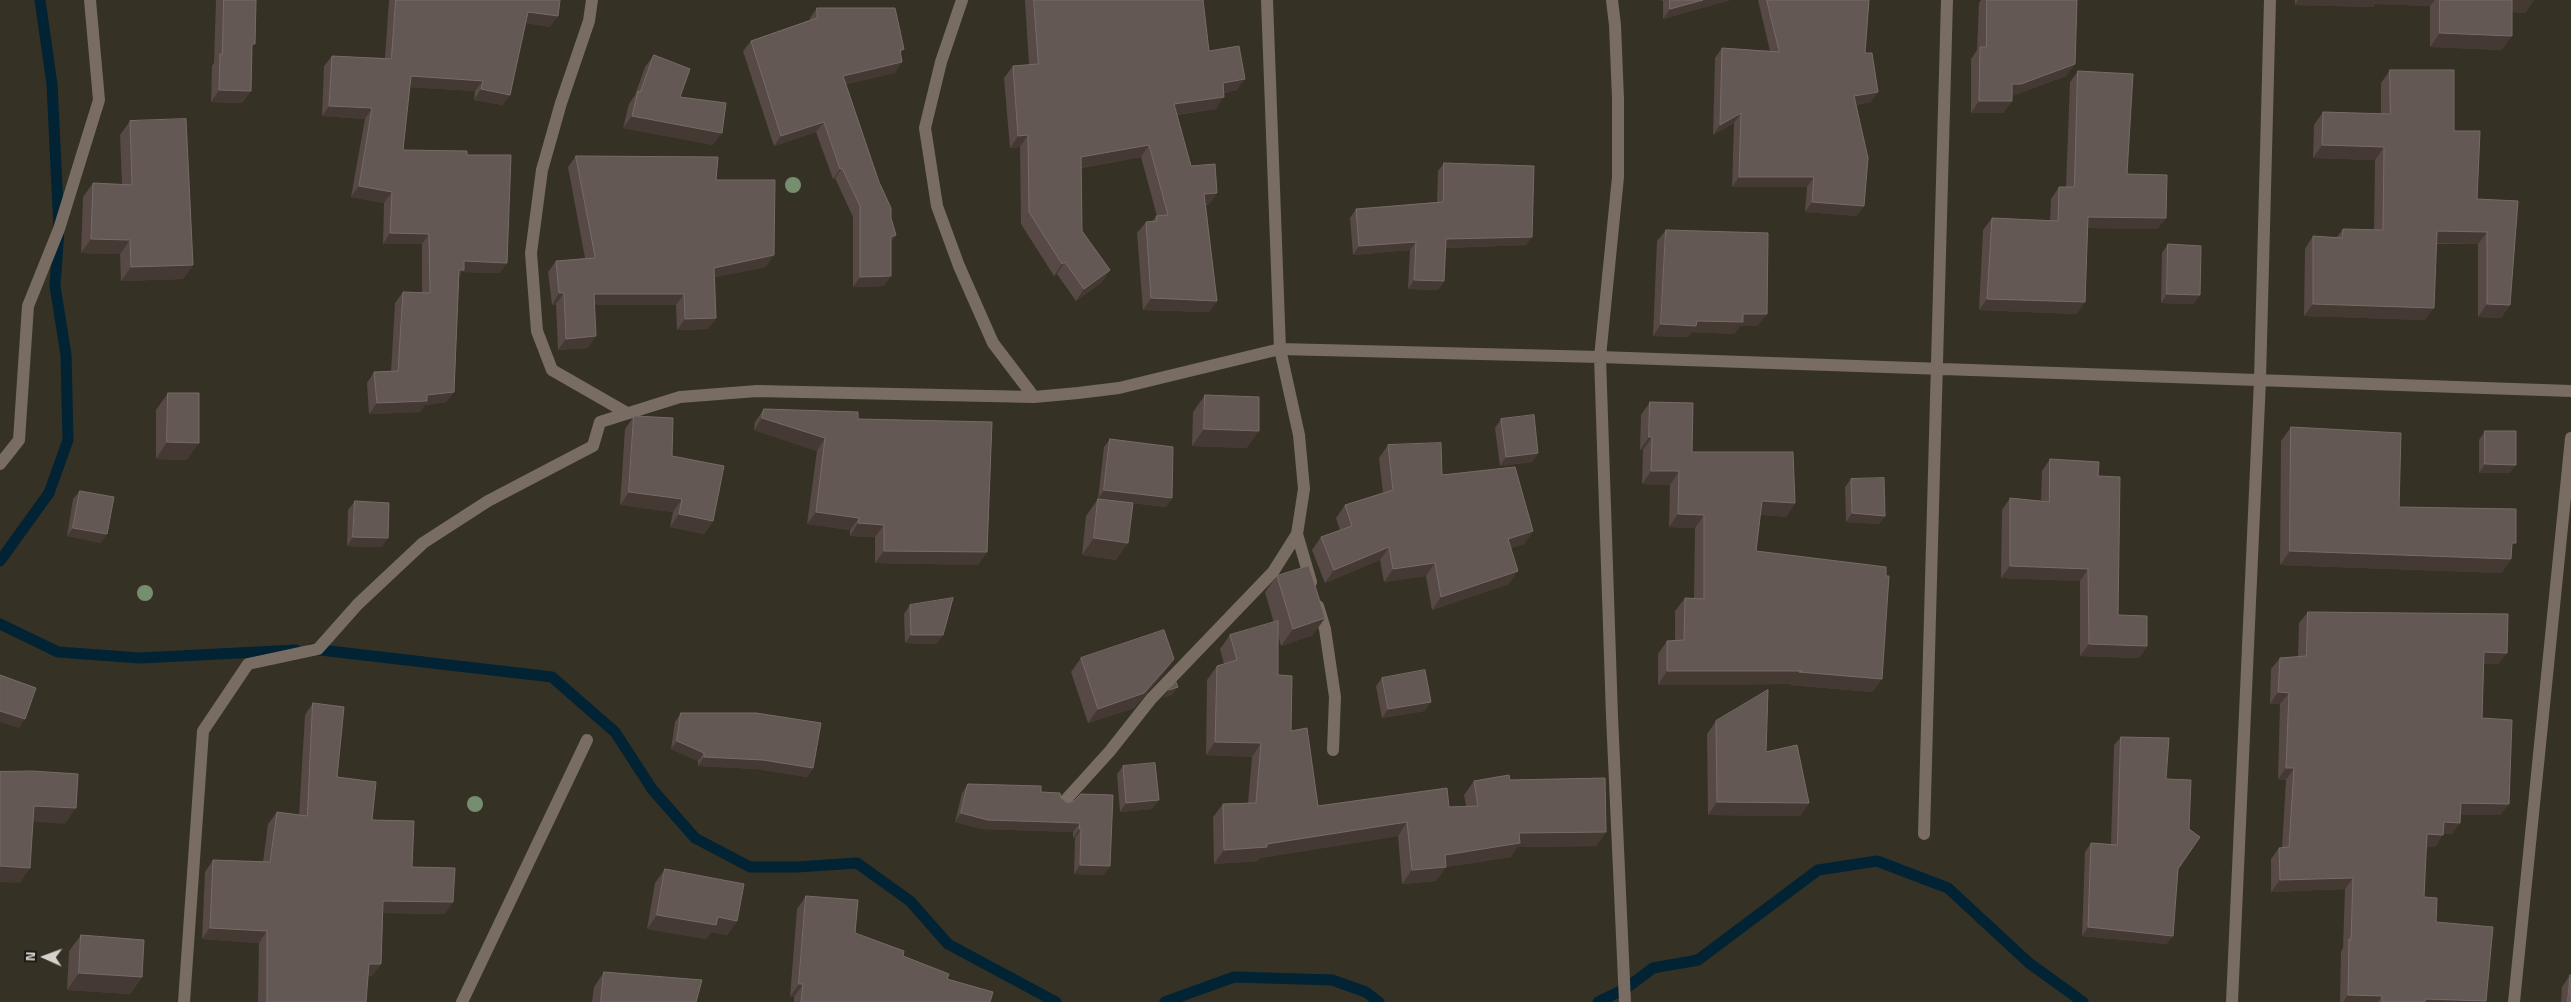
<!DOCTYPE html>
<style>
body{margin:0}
#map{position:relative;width:2571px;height:1002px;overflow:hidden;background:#363125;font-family:"Titillium Web",sans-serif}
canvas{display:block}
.north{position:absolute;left:20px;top:932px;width:50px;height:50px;-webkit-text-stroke:4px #1b1914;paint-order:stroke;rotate:272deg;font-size:14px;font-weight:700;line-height:20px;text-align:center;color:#d6d2cb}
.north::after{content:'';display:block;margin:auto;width:18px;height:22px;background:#d6d2cb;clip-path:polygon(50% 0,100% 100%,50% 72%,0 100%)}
</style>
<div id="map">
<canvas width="2571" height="1002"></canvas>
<div class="north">N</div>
</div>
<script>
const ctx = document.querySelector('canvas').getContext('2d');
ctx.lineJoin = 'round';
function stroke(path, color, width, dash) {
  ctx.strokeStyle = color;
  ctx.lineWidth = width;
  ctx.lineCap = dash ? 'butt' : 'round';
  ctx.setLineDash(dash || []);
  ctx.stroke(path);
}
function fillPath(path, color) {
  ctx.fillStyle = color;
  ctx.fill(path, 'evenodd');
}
stroke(new Path2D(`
 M0 561 49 493 68 440 66 355 55 286 59 229 52 84 40 0
 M0 624 58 652 140 658 296 650
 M312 649 552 677 615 732 652 789 695 838 750 867H797L857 863 910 901 948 944 1056 1002
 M1165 1002 1234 977 1332 980 1366 992 1379 1002
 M1598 1002 1625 989 1653 968 1698 960 1818 870 1877 861 1948 888 2029 963 2083 1002`), '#012333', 11);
stroke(new Path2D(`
 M592 0 589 21 561 103 542 170 531 253 537 331 552 370 627 413
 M962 0 941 62 925 128 937 206 959 266 993 343 1034 397
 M1612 0 1615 25 1618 99V177L1600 357 1612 716 1625 1002
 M0 464 19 440 28 306 59 229 99 100 90 0
 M1297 534 1311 582
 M1318 606 1325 629 1335 697 1333 750
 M1062 804 1110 751 1151 699 1273 572 1297 534 1304 489 1299 435 1280 349 1267 0
 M1924 834 1947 0
 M184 1002 203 731 248 664 318 649 358 604 423 543 488 501 593 446 600 422 680 397 757 391 1034 397 1078 393 1119 388 1280 349 1600 357 2571 391
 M462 1002 587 740
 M2232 1002 2260 380 2270 0
 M2514 1002 2571 438`), '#796c62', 12);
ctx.fillStyle = '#768e70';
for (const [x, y] of [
 [793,185],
 [145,593],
 [475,804]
]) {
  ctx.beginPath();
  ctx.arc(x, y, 8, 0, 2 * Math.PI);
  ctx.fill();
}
fillPath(new Path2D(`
 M216 0H256L251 49V91L242 103 211 102 212 66 214 63Z
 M389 0H560L550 27 526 23 503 105 474 100 475 91 409 87 403 150 467 155 507 263 499 273 462 272 459 277 454 392 446 402 425 405 420 412 369 414 367 383 374 372H391L395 303 403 292 422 293V244H383L384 203 351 197 365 119 322 116 324 66 332 56 385 58Z
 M1025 0H1203L1209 51 1237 90 1224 93 1216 109 1177 115 1191 166 1217 193 1209 204 1206 205 1217 301 1209 312 1143 310 1137 233 1146 222 1152 221 1157 216 1141 157 1081 168 1082 231 1110 270 1102 282 1076 301 1057 274 1054 276 1021 224 1020 147 1010 148 1004 78 1013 66 1029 65Z
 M1660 0H1730L1663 19V1Z
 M1758 0H1869L1865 53 1871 102 1856 105 1857 216 1805 212 1807 187H1732L1734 123 1713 135 1715 58 1722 48 1770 51Z
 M1981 0H2077L2075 64 2066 76 2012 96V101L2003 113H1971V59L1977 50 1979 3Z
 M2295 0H2534L2525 13 2512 12 2502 50 2430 47V6L2375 4 2373 7 2295 5Z
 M817 8 904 49 900 54 895 73 846 84 896 235 891 242 884 286 853 287V217L835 178 833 179 816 132 774 146 743 51 751 41 810 20V18Z
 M654 55 680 97 713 145 623 128 629 104 635 95 645 67Z
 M2390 70 2454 131 2477 199 2510 305 2501 318 2478 317V244H2436L2425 320 2304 316 2305 249 2313 236 2336 238 2343 229 2374 230 2375 160 2313 158 2314 125 2323 112 2381 114V83Z
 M2078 71 2127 174 2166 218 2157 229 2088 228 2077 314 1979 310 1983 230 1992 218 2050 221 2051 199 2059 187H2066L2070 82Z
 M130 121 193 265 183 279 121 281 120 254 81 253 83 197 93 183 122 184 120 135Z
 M576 156 716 180 766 267 715 277 716 318 708 329 677 330 676 305H595L588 348 558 350 556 304 552 305 548 272 556 261 585 258 568 167Z
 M1444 163 1526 245 1445 248 1444 281 1438 290 1408 289 1410 250 1353 255 1350 218 1356 209 1437 202 1438 171Z
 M1666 230 1758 326H1740L1734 334 1692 332 1688 337 1653 336 1657 241Z
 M2168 244 2194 304 2161 303 2162 253Z
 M168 393 187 460 156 459V410Z
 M1205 395 1247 448 1192 446 1193 412Z
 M1650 402 1692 452 1795 503 1786 517 1760 514 1756 551 1873 692 1790 685 1791 684 1658 685V654L1667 641H1675V611L1685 598 1694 599 1695 528 1669 527 1670 485 1642 484 1643 450H1640L1641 415Z
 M764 409 858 419 987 552 978 565 875 563V537L850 536V530L807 524 817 451 754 430 755 422Z
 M634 416 672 456 713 521 704 534 670 527 673 512 620 505 625 429Z
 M1501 419 1538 453 1532 462 1500 466 1495 428Z
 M2291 427 2399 507 2512 549 2502 573 2280 565 2281 441Z
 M2485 431 2516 465 2509 473H2479V440Z
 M1110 439 1172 498 1166 507 1098 499 1104 447Z
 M1388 445 1442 475 1533 531 1524 544 1511 548 1509 584 1432 610 1426 576 1384 582 1380 560 1325 583 1312 550 1321 537 1340 530 1336 518 1345 505 1383 493 1379 458Z
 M2050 459 2098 476 2118 615 2147 646 2139 658 2080 656V581L2001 578 2002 510 2010 498 2041 501 2042 471Z
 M1851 479 1885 516 1879 524 1846 522 1845 487Z
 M80 491 101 543 67 536 73 499Z
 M1098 499 1116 560 1082 555 1086 516Z
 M355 501 382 547 347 546 348 510Z
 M1277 576 1313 635 1281 646 1278 635V675L1291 731 1318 806 1449 807 1466 806 1464 795 1474 781 1510 780 1606 832 1596 846 1517 847 1511 857 1446 867 1436 881 1402 884 1398 836 1260 858 1258 861 1214 864 1213 817 1223 804 1248 803 1252 757 1206 755 1207 680 1217 666 1224 664 1220 649 1230 635 1274 623 1265 592Z
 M910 605 937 644 905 643 904 614Z
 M2308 612 2507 653 2498 664H2484L2482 718 2501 815H2461L2452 834H2443L2435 847 2426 846 2424 897 2436 922 2485 1002H2340L2341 951 2343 948 2345 889 2271 892V859L2279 848H2282L2286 780 2278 779 2280 704H2270L2271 669 2280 658 2298 657 2299 623Z
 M1081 658 1174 659 1164 673 1134 708 1088 723 1071 672Z
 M1382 678 1425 711 1382 718 1376 686Z
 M313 703 337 777 412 867 445 914 383 913 381 964 372 976H368L366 1002H258L259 943 202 939 205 872 213 860 263 862 268 824 277 812 299 815 305 715Z
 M681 713 813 768 807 777 757 769 698 766V761L671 749 675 722Z
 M1716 721 1766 752 1809 803 1800 816 1708 815 1707 734Z
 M2121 737 2166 779 2178 869 2173 936 2166 944 2082 936 2085 852 2091 843 2111 844 2114 745Z
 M1123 766 1152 809 1120 812 1117 774Z
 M968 784 1041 792 1061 798 1067 803 1074 801 1104 875 1074 874 1075 838H1073V832L982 829 955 822 962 793Z
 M665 869 737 921 727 935 711 932 706 939 647 929 655 883Z
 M806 896 855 933 903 956 990 1002H794V997H790L797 909Z
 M81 935 142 977 130 994 67 990 69 951Z
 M604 972 696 1002H592L594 987Z
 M2570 975 2571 1002H2561L2562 987Z`), '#574946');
fillPath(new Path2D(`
 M1703 0H1730L1663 19 1670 9Z
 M2298 0H2435L2430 6 2375 4 2373 7 2295 5Z
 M2510 0H2534L2525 13 2502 11Z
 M528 12 558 16 550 27 520 22Z
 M2440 33 2512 36 2502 50 2430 47Z
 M902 62 895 73 836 87 843 76Z
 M2075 64 2066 76 2012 96V84Z
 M411 76 483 81 475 91 403 87Z
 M1245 79 1237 90 1214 95 1223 83Z
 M481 89 510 95 503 105 474 100Z
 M219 90 251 91 242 103 211 102Z
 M1878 92 1871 102 1847 106 1854 96Z
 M1224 97 1216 109 1166 116 1174 104Z
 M1979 101H2012L2003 113H1971Z
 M329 106 372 108 365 119 322 116Z
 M1741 113 1734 123 1713 135 1720 125Z
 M632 116 722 133 713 145 623 128Z
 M824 122 816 132 774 146 781 136Z
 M1028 135 1020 147 1010 148 1018 136Z
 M1149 145 1141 157 1072 169 1081 157Z
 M2322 145 2384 147 2375 160 2313 158Z
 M842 168 835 178 833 179 840 169Z
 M1739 177H1814L1807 187H1732Z
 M359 186 392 192 384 203 351 197Z
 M1217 193 1209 204 1196 205 1204 194Z
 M1812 202 1864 206 1857 216 1805 212Z
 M2088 217 2166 218 2157 229 2080 228Z
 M2437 231 2487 232 2478 244 2428 243Z
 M390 233 429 234 422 244H383Z
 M896 235 889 245 891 237Z
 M1532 237 1526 245 1440 248 1446 239Z
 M91 239 130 240 120 254 81 253Z
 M1416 242 1410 250 1353 255 1359 246Z
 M774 255 766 267 706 279 714 268Z
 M464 261 507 263 499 273 462 272 456 281H452Z
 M1065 262 1057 274 1054 276 1062 264Z
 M193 265 183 279 121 281 131 267Z
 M1110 270 1102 282 1076 301 1084 289Z
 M891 276 884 286 853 287 860 277Z
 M1414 280 1444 281 1438 290 1408 289Z
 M559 293H564L556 304 552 305Z
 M594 294H684L676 305H586Z
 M2167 294 2200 295 2194 304 2161 303Z
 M1151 298 1217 301 1209 312 1143 310Z
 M1987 299 2085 302 2077 314 1979 310Z
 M2313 304 2434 308 2425 320 2304 316Z
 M2487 304 2510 305 2501 318 2478 317Z
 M1743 314H1767L1758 326H1740L1734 334 1692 332 1688 337 1653 336 1661 324Z
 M716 318 708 329 677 330 685 319Z
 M596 336 588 348 558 350 566 339Z
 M454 392 446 402 425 405 420 412 369 414 377 403 427 395Z
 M762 418 825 438 817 451 754 430Z
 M1204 429 1259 431 1247 448 1192 446Z
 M1649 437H1652L1643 450H1640Z
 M167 442 199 443 187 460 156 459Z
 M1538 453 1532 462 1500 466 1506 457Z
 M2485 464 2516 465 2509 473H2479Z
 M1651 471H1679L1670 485 1642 484Z
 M1104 490 1172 498 1166 507 1098 499Z
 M629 492 682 499 673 512 620 505Z
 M1762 501 1795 503 1786 517 1752 514Z
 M816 512 859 518 850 530 807 524Z
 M1852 513 1885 516 1879 524 1846 522Z
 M679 514 713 521 704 534 670 527Z
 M1678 514 1704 515 1695 528 1669 527Z
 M858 523 884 525 875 537 850 536Z
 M73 528 107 534 101 543 67 536Z
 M1533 531 1524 544 1499 552 1508 539Z
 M353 537 388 538 382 547 347 546Z
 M1094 538 1128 543 1116 560 1082 555Z
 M1389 547 1380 560 1325 583 1334 570Z
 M884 551 987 552 978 565 875 563Z
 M2290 551 2511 559 2502 573 2280 565Z
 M1435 563 1426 576 1384 582 1393 569Z
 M2010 566 2088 569 2080 581 2001 578Z
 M1518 571 1509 584 1432 610 1441 597Z
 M1325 618 1313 635 1281 646 1293 629Z
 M911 635H943L937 644 905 643Z
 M2089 644 2147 646 2139 658 2080 656Z
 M2484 652 2507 653 2498 664H2476Z
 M1174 659 1164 673 1134 708 1088 723 1098 709Z
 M1667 671H1802L1882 679 1873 692 1790 685 1791 684 1658 685Z
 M1178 687 1172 695 1163 698 1169 690Z
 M2278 692 2289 693 2280 704H2270Z
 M1431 702 1425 711 1382 718 1388 709Z
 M0 711H2L25 719 19 728 0 722Z
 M677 741 704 753 698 761 671 749Z
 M1215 742 1261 743 1252 757 1206 755Z
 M704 757 763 760 813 768 807 777 757 769 698 766Z
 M2286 768H2294L2286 780 2278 779Z
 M1159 800 1152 809 1120 812 1126 803Z
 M1717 802 1809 803 1800 816 1708 815Z
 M2461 803 2509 804 2501 815H2453Z
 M34 806 76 808 65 824 24 821Z
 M961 813 1080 823 1073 832 982 829 955 822Z
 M1407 822 1398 836 1260 858 1258 861 1214 864 1224 850 1267 844Z
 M2444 822 2460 823 2452 834H2435Z
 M1079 829H1081L1075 838H1073Z
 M1606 832 1596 846 1517 847 1511 857 1446 867 1436 881 1402 884 1412 870 1445 855 1519 833Z
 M2427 834 2443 835 2435 847 2418 846Z
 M1080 865 1110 866 1104 875 1074 874Z
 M0 866 30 868 20 883 0 882Z
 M2353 878 2345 889 2271 892 2280 880Z
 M383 901 453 902 445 914 375 913Z
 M657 915 718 917 737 921 727 935 711 932 706 939 647 929Z
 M2088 927 2173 936 2166 944 2082 936Z
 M210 928 267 931 259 943 202 939Z
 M369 964H381L372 976H361Z
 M79 973 142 977 130 994 67 990Z
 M799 984H803L794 997H790Z
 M2348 995 2382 996 2378 1002H2343Z
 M2425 999 2486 1001 2485 1002H2422Z`), '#443933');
const building = new Path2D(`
 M224 0H256L255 44H252L251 91 219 90 220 54H222Z
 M396 0H560L558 16 528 12 510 95 481 89 483 81 411 76 403 150 467 151V155H511L507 263 464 261V270H459L454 392 427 395V401L377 403 374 372 398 371 403 292 430 293 429 234 390 233 392 192 359 186 372 108 329 106 332 56 391 59Z
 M1034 0H1203L1209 51 1239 46 1245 79 1223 83 1224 97 1174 104 1191 166 1215 164 1217 193 1204 194 1217 301 1151 298 1146 222 1157 221 1156 216 1168 215 1149 145 1081 157 1082 231 1110 270 1084 289 1065 262 1062 264 1029 212 1028 135 1018 136 1013 66 1038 64Z
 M1670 0H1703L1670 9Z
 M1767 0H1869L1865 53H1872L1878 92 1854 96 1868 158 1864 206 1812 202 1814 177H1739L1741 113 1720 125 1722 48 1779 52Z
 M1987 0H2077L2075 64 2021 84H2012V101H1979L1980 47H1986Z
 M2440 0H2512V36L2440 33Z
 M817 8H895L904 49 900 50 902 62 843 76 879 182 891 208V218L896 235 891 237V276L860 277V206L842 168 840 169 824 122 781 136 751 41 817 18Z
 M654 55 690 69 680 97 726 103 722 133 632 116 638 91 640 92Z
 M2390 70H2454V131H2480L2477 199 2518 201 2510 305 2487 304V232L2437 231 2434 308 2313 304V236L2342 238 2343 229 2383 230 2384 147 2322 145 2323 112 2390 114Z
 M2078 71 2133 74 2127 174 2167 175 2166 218 2088 217 2085 302 1987 299 1992 218 2058 221 2059 187H2074Z
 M186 119 193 265 131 267 130 240 91 239 93 183 132 185 130 121Z
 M576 156 718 157 716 180H775L774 255 714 268 716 318 685 319 684 294H594L596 336 566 339 564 293H559L556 261 595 258Z
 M1444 163 1534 166 1532 237 1446 239 1444 281 1414 280 1416 242 1359 246 1356 209 1443 202Z
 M1666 230 1768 233 1767 314H1743V322L1697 321 1696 326 1661 324Z
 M2168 244 2201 246 2200 295 2167 294Z
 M168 393H199V443L167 442Z
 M1205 395 1259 397V431L1204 429Z
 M1650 402 1693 403 1692 452H1793L1795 503 1762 501 1756 551 1886 567V576H1889L1882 679 1799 672 1802 671H1667V641L1684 640 1685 598 1704 599V515L1678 514 1679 471H1651L1652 437H1649Z
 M764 409 858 412V419L992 422 987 552 884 551V525L858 523 859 518 816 512 825 438 762 418Z
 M1534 415 1538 453 1506 457 1501 419Z
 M634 416 673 418 672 456 724 466 713 521 679 514 682 499 629 492Z
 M2291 427 2401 433 2399 507 2516 509V543H2512L2511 559 2290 551Z
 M2485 431H2516V465L2485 464Z
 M1110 439 1173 447 1172 498 1104 490Z
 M1441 443 1442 475 1515 467 1533 531 1508 539 1518 571 1441 597 1435 563 1393 569 1389 547 1334 570 1321 537 1352 526 1345 505 1393 490 1388 445Z
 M2050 459 2099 462 2098 476 2120 477 2118 615 2147 616V646L2089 644 2088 569 2010 566V498L2049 502Z
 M1884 478 1885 516 1852 513 1851 479Z
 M80 491 114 497 107 534 73 528Z
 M1098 499 1133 503 1128 543 1094 538Z
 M355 501 389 503 388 538 353 537Z
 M1309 566 1325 618 1293 629 1277 576Z
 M953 598 943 635H911L910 605Z
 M2308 612 2508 614 2507 653 2484 652 2482 718 2512 720 2509 804 2461 803 2460 823 2444 822 2443 835 2427 834 2424 897 2437 898 2436 922 2493 927 2486 1001 2425 999V1002H2382V996L2348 995 2349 939 2351 940 2353 878 2280 880 2279 848 2289 847 2294 768H2286L2289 693 2278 692 2280 658 2306 656Z
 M1278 621V675L1292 676 1291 731 1307 728 1318 806 1447 788 1449 807 1478 806 1474 781 1509 775 1510 780 1605 778 1606 832 1519 833 1520 843 1445 855 1446 867 1412 870 1407 822 1267 844V847L1224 850 1223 804 1256 803 1261 743 1215 742 1217 666 1237 660 1230 635Z
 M1164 630 1174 659 1144 693 1098 709 1081 658Z
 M1425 670 1431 702 1388 709 1382 678Z
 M0 675 36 688 25 719 0 711Z
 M1176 682 1178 687 1169 690Z
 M1768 690 1766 752 1797 745 1809 803 1717 802 1716 721Z
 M313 703 344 707 337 777 376 782 372 820 414 821 412 867 455 868 453 902 383 901 381 964H369L366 1002H267V931L210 928 213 860 270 862 277 812 307 816Z
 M681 713H756L821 723 813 768 763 760 704 757V753L677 741Z
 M2121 737 2169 738 2166 779 2191 780 2189 829 2200 837 2178 869 2173 936 2088 927 2091 843 2117 845Z
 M1155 763 1159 800 1126 803 1123 766Z
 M32 771 78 774 76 808 34 806 30 868 0 866V772Z
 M968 784 1041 786V792L1060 793 1061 798 1067 803 1074 801 1081 794 1113 795 1110 866 1080 865 1081 829H1079L1080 823 988 820 961 813Z
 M665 869 744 884 737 921 718 917 716 925 657 915Z
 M806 896 858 900 855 933 904 951 903 956 949 974 947 979 993 992 990 1002H801L803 984H799Z
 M81 935 144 940 142 977 79 973Z
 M604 972 702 980 696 1002H601Z
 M2570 975 2571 1002H2568Z`);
fillPath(building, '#645854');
stroke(building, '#766b67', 1);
</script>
